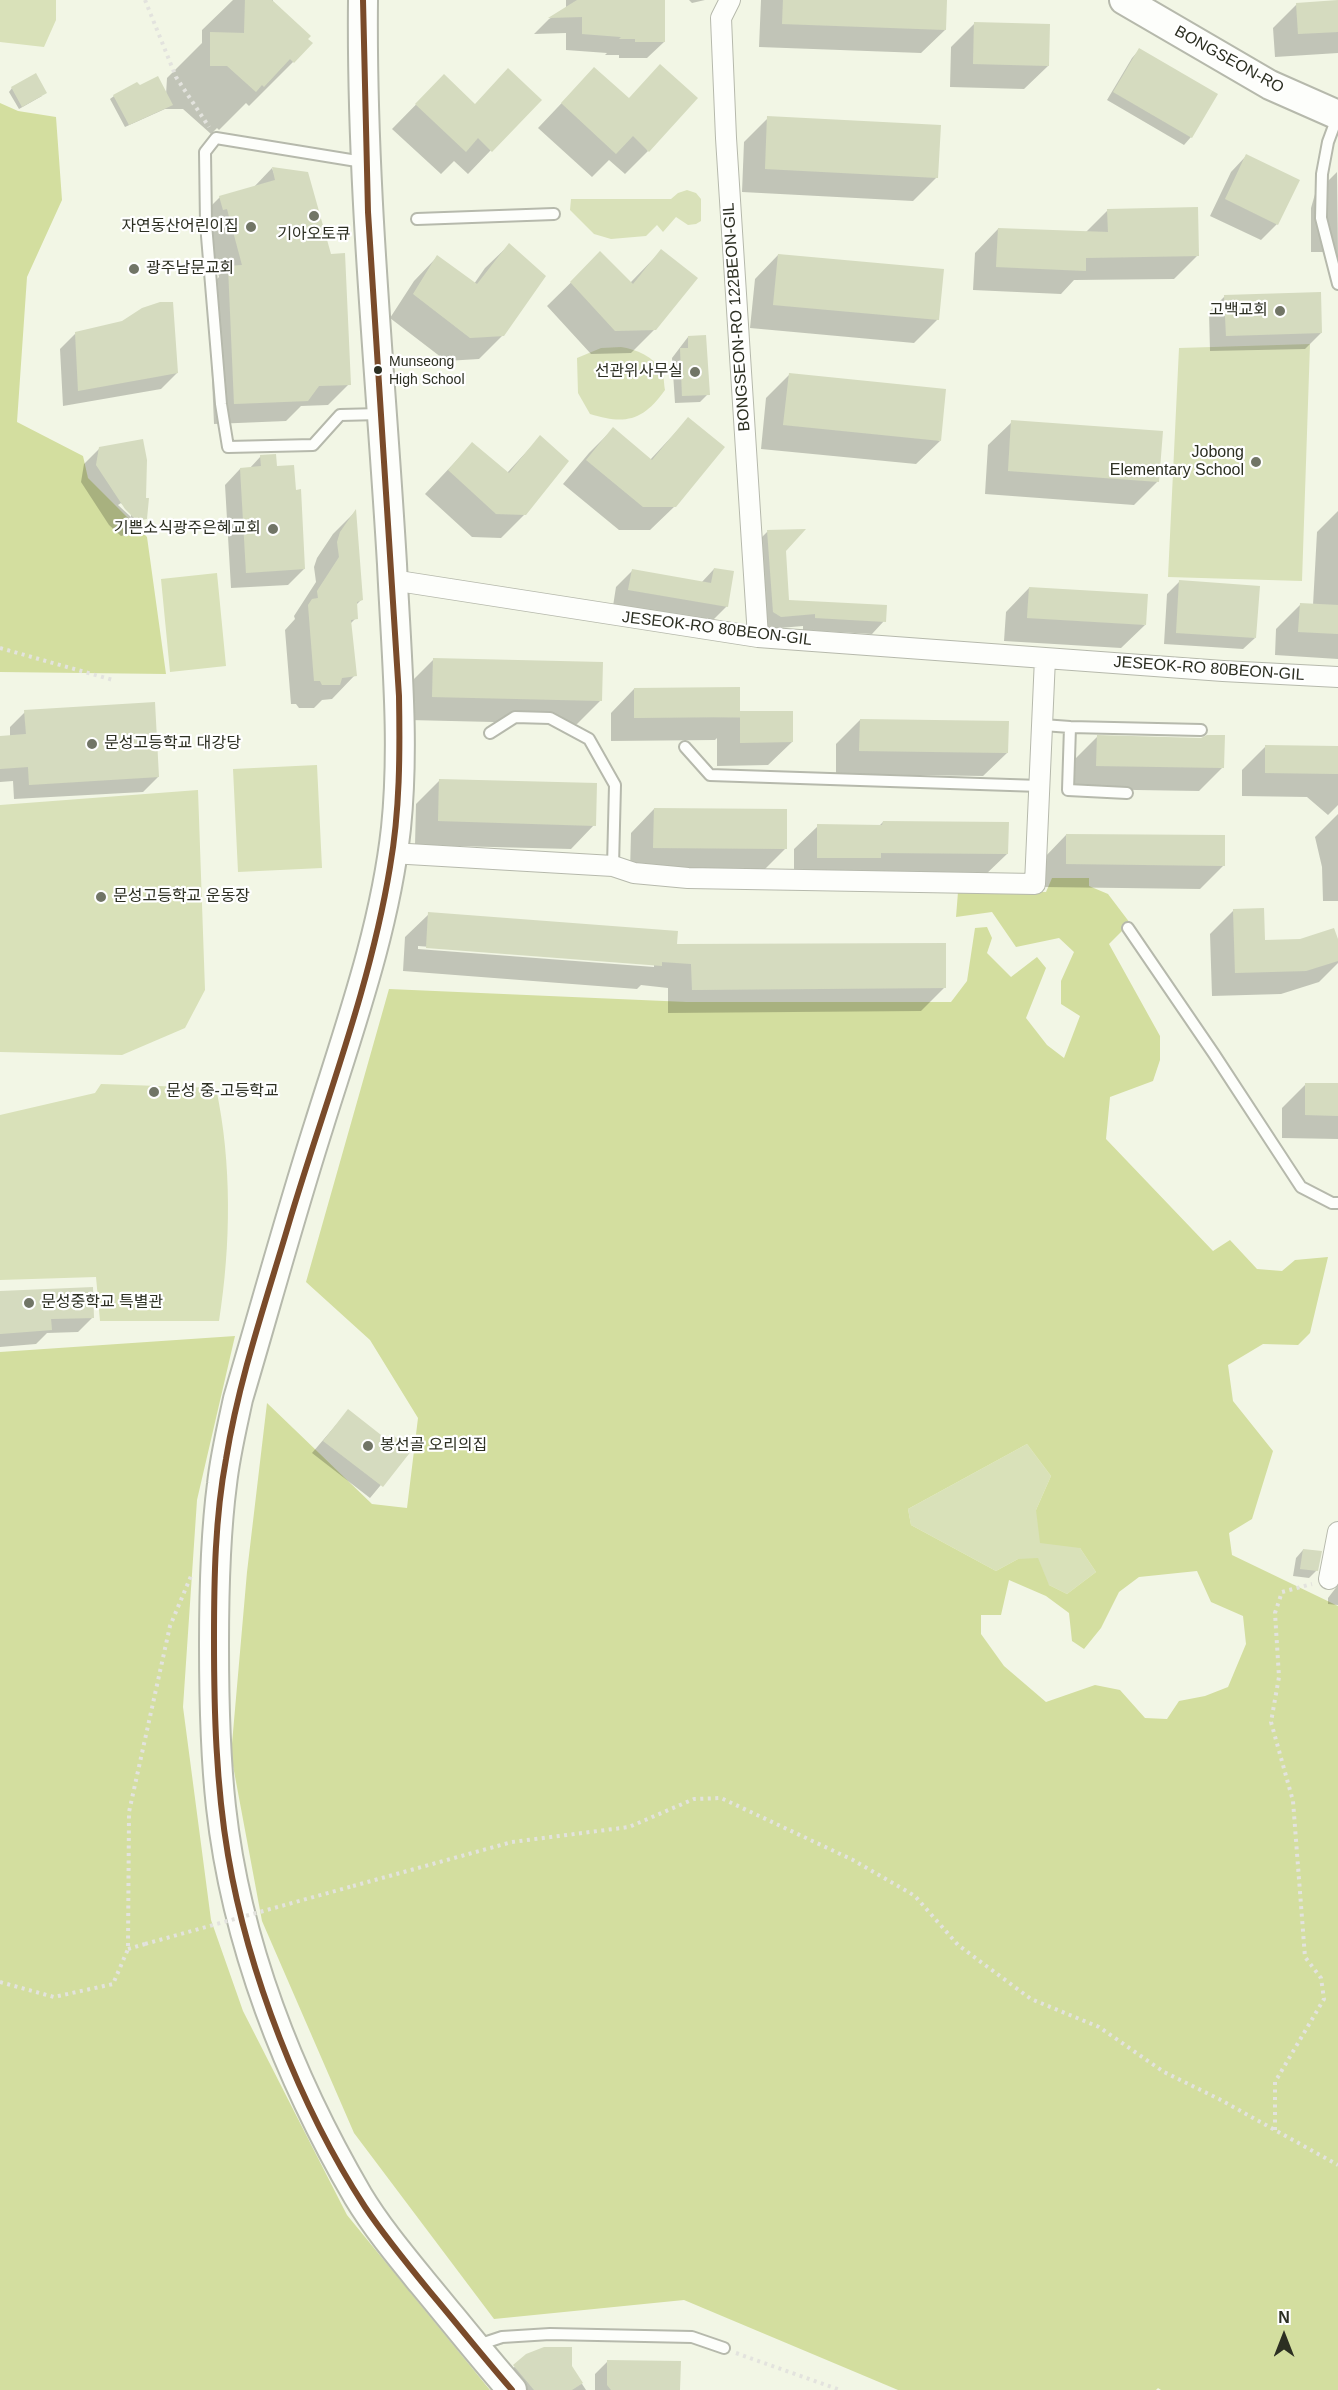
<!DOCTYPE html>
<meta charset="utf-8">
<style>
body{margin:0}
#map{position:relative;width:1338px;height:2390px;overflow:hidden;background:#f2f6e5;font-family:Helvetica,sans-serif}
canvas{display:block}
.north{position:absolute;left:1254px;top:2306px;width:60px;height:60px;-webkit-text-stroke:4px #fff;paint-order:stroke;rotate:0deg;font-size:16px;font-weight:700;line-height:24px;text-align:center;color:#2c2f22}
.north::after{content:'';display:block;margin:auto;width:21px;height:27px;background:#2c2f22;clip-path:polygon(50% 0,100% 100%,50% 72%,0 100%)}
</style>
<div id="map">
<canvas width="1338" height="2390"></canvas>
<div class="north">N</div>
</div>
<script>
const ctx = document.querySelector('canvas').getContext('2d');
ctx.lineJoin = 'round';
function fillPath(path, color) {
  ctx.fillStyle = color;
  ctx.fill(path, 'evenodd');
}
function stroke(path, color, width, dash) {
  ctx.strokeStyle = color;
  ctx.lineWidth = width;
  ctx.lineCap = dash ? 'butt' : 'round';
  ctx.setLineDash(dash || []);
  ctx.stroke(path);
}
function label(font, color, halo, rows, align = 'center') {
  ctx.font = font + ' Helvetica,"Noto Sans KR",sans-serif';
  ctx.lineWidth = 4.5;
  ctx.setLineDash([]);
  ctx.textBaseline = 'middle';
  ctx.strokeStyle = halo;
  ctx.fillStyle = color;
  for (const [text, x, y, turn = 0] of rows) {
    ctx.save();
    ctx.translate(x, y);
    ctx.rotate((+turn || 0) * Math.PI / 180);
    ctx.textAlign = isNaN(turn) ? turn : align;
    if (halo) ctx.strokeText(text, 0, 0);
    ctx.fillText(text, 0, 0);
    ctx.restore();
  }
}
fillPath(new Path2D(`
 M0 0H56V20L44 47 0 42Z
 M687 190 696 193 701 199V221L696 224 688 225 676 217 663 232 657 225 646 236 611 239 594 234 570 210 571 199H671L678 193Z
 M1310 344 1302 581 1168 577 1179 348Z
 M621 347C636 349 654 357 662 371 664 376 664 385 665 390 643 421 625 425 590 414L578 393 577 358 601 348Z
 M217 573 226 666 170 672 161 579Z
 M317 765 322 868 238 872 233 769Z
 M198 790 205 990 185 1028 122 1055 0 1052V805Z
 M101 1084 216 1088C232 1163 231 1245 219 1321H100L96 1277 0 1280V1115L95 1093Z
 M1027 1444 1051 1476 1036 1510 1080 1548 1096 1572 1067 1594 1049 1585 1018 1559 996 1571 911 1525 908 1509Z`), '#d9e1b9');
fillPath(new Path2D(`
 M0 103 18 111 56 117 62 200 27 277 17 422 83 456 88 478 147 537 166 674 0 672Z
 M1052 878H1089V886L1108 894 1130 923 1109 944 1160 1036V1060L1153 1081 1110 1097 1106 1139 1213 1251 1230 1240 1257 1269 1282 1271 1295 1260 1328 1257 1310 1333 1298 1345 1263 1344 1228 1365 1233 1401 1273 1451 1252 1519 1229 1533 1232 1555 1338 1606V2390H1161L1158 2388 1156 2390H898L684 2300 494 2319 354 2133 262 1921 231 1755 247 1572 267 1403 372 1504 407 1508 418 1418 370 1340 306 1282 389 989 687 1002H951L967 981 975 928 987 927 992 938 987 953 1011 977 1037 957 1046 968 1026 1018 1047 1045 1064 1058 1080 1016 1061 1004V981L1074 952 1059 938 1016 947 992 912 956 917 958 892H1046ZM1027 1444 1051 1476 1036 1510 1040 1543 1080 1548 1096 1572 1067 1594 1049 1585 1038 1558 1018 1559 996 1571 911 1525 908 1509ZM1197 1571 1211 1602 1243 1616 1246 1644 1228 1687 1205 1696 1179 1701 1167 1719 1145 1718 1120 1690 1095 1685 1046 1702 1004 1666 981 1634V1615H1001L1009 1580 1046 1596 1069 1613 1072 1641 1084 1649 1101 1628 1119 1592 1139 1577Z
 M235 1336 197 1500 183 1707 211 1920 243 2011 347 2215 490 2390H0V1352Z`), '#d3de9f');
fillPath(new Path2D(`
 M233 0H273V3L311 44 249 106 246 103 219 130 217 128 211 134 183 109H165L125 127 110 99 114 96 166 95 167 78 202 43V30Z
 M566 0H664V42L647 58H619V55H605L607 53 566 50V33L534 34 549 19 566 9Z
 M689 0H705L692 3Z
 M761 0H946L945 30 921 53 759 47Z
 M1338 1V53L1275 57 1273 28 1297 4Z
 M975 23 1048 66 1024 89 950 87 951 47Z
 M1139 50 1191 137 1184 145 1107 100 1132 58Z
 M594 69 648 151 625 174 609 160 592 177 538 128Z
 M444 76 491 150 468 174 454 161 441 174 392 129Z
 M12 88 42 96 19 109 9 92Z
 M768 118 937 177 913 201 742 192 744 142Z
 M1246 156 1277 224 1261 240 1210 216 1231 172Z
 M272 168 349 384 328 405 301 406 286 421 214 424 208 288 219 277 207 228 202 230 199 218 220 197 253 188Z
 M1337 172 1338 257H1329L1328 252H1311V208L1315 194Z
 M1108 210 1198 255 1174 279 1074 280 1061 294 973 290 975 253 998 229 1085 233Z
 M509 245 503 335 479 359 446 361 390 318 414 281 437 257 474 284 485 268Z
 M661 251 655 329 631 353 591 354 547 306 600 254 630 283Z
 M778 255 938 319 914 343 750 328 755 279Z
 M1225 296 1321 333 1305 349 1210 351 1209 312Z
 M76 333 177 373 161 389 63 406 60 349Z
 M688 337 708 394 700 402 675 403 672 358Z
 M789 375 940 441 916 464 761 449 766 398Z
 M688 419 675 506 650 530H619L563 484 589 453 613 429 650 460Z
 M1012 422 1158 481 1134 505 985 494 988 445Z
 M540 437 525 514 501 538 472 537 425 494 472 444 507 473Z
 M100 448 145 518 129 534 121 536 109 525 81 482 84 464ZM121 503 131 513V517L118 505Z
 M261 456 275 468 304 569 288 585 231 588 225 485 240 469H249Z
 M1338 511V659L1275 655 1276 629 1300 605H1313L1317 532Z
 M355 512 361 600 355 606 356 618 350 624 355 675 332 699 322 700 314 708H299L296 704H291L285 630 295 619 294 616 316 582 314 567 317 558 333 534Z
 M768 531 785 551 788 601 884 621 872 634 803 630V626L768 629 760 624 755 544Z
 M714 569 727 606 711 622 613 606 616 587 632 571 701 583Z
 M1179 582 1255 638 1243 649 1164 644 1167 594Z
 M1029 588 1145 625 1121 648 1004 641 1006 612Z
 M433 660 601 700 577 724 409 720 410 683Z
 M634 689 739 715 792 742 768 765 717 766V738L715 740 611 741V713Z
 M25 712 158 777 143 792 14 799 13 781 0 782V737L10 736V727Z
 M860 720 1007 753 983 776 836 774V744Z
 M1097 737 1222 768 1199 791 1073 789 1074 760Z
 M1266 746 1338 747V805L1328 815 1307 797 1242 796V770Z
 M440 780 594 825 571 849 415 845 416 804Z
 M654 809 785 849 762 872 630 871 631 833Z
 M1338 814V901H1323L1322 867 1315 837Z
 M883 822 1007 854 983 877 794 881V849L818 826H879Z
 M1066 835 1224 865 1200 889 1043 887V859Z
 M1234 910 1263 941 1300 940 1338 944V963L1319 982 1281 994 1212 996 1210 934Z
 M429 914 675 946 944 988 921 1011 668 1013V988L641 985 637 989 403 971 405 937ZM418 946 654 964V967L418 949Z
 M1306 1084 1338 1085V1139L1282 1138V1108Z
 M0 1294 93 1317 78 1332 47 1333 36 1344 0 1347Z
 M348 1411 390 1443 410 1450 370 1498 312 1453Z
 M1303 1550 1317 1570 1309 1578 1293 1576 1296 1558Z
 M1338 1585V1605L1328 1604V1598Z
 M527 2355 571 2367 586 2390H511L502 2379Z
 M607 2362 679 2390H595V2374Z`), '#0003');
fillPath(new Path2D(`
 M245 0H272L311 36 308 39 313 43 294 63 290 59 264 87 262 85 256 92 227 66H210V32L244 33Z
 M577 0H665V42H635V39H619L621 37 582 34V17L548 18Z
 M783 0H947L946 30 782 24Z
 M1338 0V32L1298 34 1296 3Z
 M974 22 1050 24 1049 66 973 64Z
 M1139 48 1218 94 1192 138 1113 92Z
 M660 64 698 98 649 152 633 136 616 154 561 103 594 67 629 98Z
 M508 68 542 100 492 152 478 138 466 152 415 104 444 74 475 104Z
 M36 73 47 93 22 107 11 87Z
 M158 76 173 105 129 125 113 95 137 82 140 85Z
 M767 116 941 125 938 178 765 169Z
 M1246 154 1300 180 1278 225 1225 199Z
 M272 167 308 172 331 254 345 253 351 385 319 386 308 401 234 404 228 266 242 265 227 209 223 210 219 196 275 180Z
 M1198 207 1199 256 1086 258V271L996 267 998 228 1108 232 1107 209Z
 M509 243 546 276 504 336 470 338 413 294 437 255 477 284Z
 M661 249 698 278 656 330 615 331 570 282 600 251 633 284Z
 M778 254 944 269 939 320 773 305Z
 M1321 292 1322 333 1226 336 1224 295Z
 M160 302H173L178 373 78 391 75 332 122 321 142 308Z
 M706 335 710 395 682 396 680 348H688V336Z
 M789 373 946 389 941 441 783 425Z
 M688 417 725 447 676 507H643L586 460 613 427 652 460Z
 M1011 420 1163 431 1159 482 1008 471Z
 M540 435 569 461 526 515 496 514 448 470 472 442 509 473Z
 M143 439 147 460 146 498H149L147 519 137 521 125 509 96 465 99 447Z
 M276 454 277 466 294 465 296 490 301 489 305 569 246 573 240 468 261 466 260 455Z
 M356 509 363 600 357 602 358 619 351 620 357 676 342 678 340 685H322L320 681H314L308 605 312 599 318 598 317 591 339 557 337 542 340 532Z
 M806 529 786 551 789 600 887 605 886 622 815 618V614L781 617 773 612 767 530Z
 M714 568 734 571 728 607 628 590 632 569 711 583Z
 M1179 580 1260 586 1256 638 1176 633Z
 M1029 587 1148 594 1146 625 1027 618Z
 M1300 603 1338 605V634L1298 632Z
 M433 658 603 662 602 701 432 697Z
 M740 687V717L634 718V688Z
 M155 702 159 777 29 785 28 767 0 769V736L26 734 24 710Z
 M740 711H793V742L740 743Z
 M860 719 1009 721 1008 753 859 751Z
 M1097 735 1201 738 1207 735H1225L1224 768 1096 766Z
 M1265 745 1338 746V774L1265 773Z
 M439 779 597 783 596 826 438 821Z
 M654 808 787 809V849L653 848Z
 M883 821 1009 822 1008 854 881 853V858H817V824L882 825Z
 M1066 834 1225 835V866L1066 864Z
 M1264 908 1265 940 1300 939 1334 928 1338 939V961L1306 971 1235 973 1233 909Z
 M428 912 678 931 677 944 946 943V988L692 990 691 964 662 962V966L426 948Z
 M1305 1083H1338V1116L1305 1115Z
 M93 1287 94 1318 51 1319 52 1330 0 1334V1291Z
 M348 1409 390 1442 394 1436 412 1450 383 1487 323 1441Z
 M1303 1549 1322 1551 1318 1571 1300 1569Z
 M544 2347H572V2366L583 2383 572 2390H534L513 2365 526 2354Z
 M607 2360 681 2361 680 2390H611L607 2385Z`), '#d5dbbf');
const lane = new Path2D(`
 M1338 115 1328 142 1322 174 1321 218 1338 284
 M363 162 216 138 205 152 206 224 221 404 228 447 313 445 340 415 380 414
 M417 219 554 214
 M1043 725 1070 727 1068 790 1127 793
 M1070 727 1201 730
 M490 733 515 717 550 718 589 739 615 785 613 866
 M685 747 710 775 1040 786
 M1128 928 1214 1054 1301 1187 1332 1203H1338
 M478 2345 502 2337 550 2334 692 2337 724 2348`);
const street = new Path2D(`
 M730 0 721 18 726 138 758 637
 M392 580 758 637 1223 671 1338 677
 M391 853 613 866 634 873 688 878 1035 884 1045 658
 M1329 1579 1338 1532`);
const secondary = new Path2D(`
 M363 0C361 188 381 376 392 564 396 651 405 741 396 828 385 929 349 1029 319 1125 290 1216 265 1308 238 1399 232 1427 225 1456 222 1484 215 1537 214 1592 214 1645 214 1699 215 1753 221 1807 236 1943 289 2078 358 2196 376 2226 400 2255 422 2282 452 2318 481 2355 512 2390
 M1124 0 1270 85 1338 115`);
stroke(lane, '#b6b9ac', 14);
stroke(street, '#b6b9ac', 22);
stroke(secondary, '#b6b9ac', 32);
stroke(new Path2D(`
 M145 0 176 77 209 127
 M0 648 113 680
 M353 1886 512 1842 629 1827 694 1799 721 1798 853 1860 915 1896 958 1945 1031 1999 1099 2027 1164 2072 1219 2099 1338 2165
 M128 1949 145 1944
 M0 1982 54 1997 113 1984 128 1949 129 1812 170 1626 191 1576
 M1275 2130V2082L1324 1999 1321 1978 1305 1957 1293 1801 1271 1722 1279 1677 1275 1613 1282 1592 1312 1584
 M736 2353 840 2390`), '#e3e3de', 4, [3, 4.5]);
stroke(lane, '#fdfefb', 10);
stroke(street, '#fdfefb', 20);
stroke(secondary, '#fdfefb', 28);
stroke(new Path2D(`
 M145 1944 353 1886`), '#e3e3de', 4, [3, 4.5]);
stroke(new Path2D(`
 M363 0 368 212 399 696C400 753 400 810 390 867 370 989 324 1105 289 1223 266 1301 239 1379 226 1459 215 1518 214 1579 214 1639 214 1711 216 1784 228 1855 248 1973 300 2107 365 2207 385 2237 408 2265 431 2293 458 2325 484 2358 512 2390`), '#7a4b2a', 6);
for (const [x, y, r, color] of [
 [314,216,6,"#717566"],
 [251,227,6,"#717566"],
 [134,269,6,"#717566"],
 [1280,311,6,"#717566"],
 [378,370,5,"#2c2f22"],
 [695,372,6,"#717566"],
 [1256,462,6,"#717566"],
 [273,529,6,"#717566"],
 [92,744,6,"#717566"],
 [101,897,6,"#717566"],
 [154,1092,6,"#717566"],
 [29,1303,6,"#717566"],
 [368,1446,6,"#717566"]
]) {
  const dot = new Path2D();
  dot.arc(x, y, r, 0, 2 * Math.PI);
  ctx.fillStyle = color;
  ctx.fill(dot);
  stroke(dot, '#fff', 2);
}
label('14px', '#2c2f22', '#fff', [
 ["Munseong",389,362],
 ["High School",389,380]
], 'left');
label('16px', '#2c2f22', '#fff', [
 ["BONGSEON-RO",1229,60,29],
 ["BONGSEON-RO 122BEON-GIL",737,317,-94],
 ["JESEOK-RO 80BEON-GIL",717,629,7],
 ["JESEOK-RO 80BEON-GIL",1209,669,4]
]);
label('16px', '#2c2f22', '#fff', [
 ["자연동산어린이집",239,227,"right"],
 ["기아오토큐",314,235,"center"],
 ["광주남문교회",146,269],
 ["고백교회",1268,311,"right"],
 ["선관위사무실",683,372,"right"],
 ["Jobong",1244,453,"right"],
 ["Elementary School",1244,471,"right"],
 ["기쁜소식광주은혜교회",261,529,"right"],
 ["문성고등학교 대강당",104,744],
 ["문성고등학교 운동장",113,897],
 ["문성 중-고등학교",166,1092],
 ["문성중학교 특별관",41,1303],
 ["봉선골 오리의집",380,1446]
], 'left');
</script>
